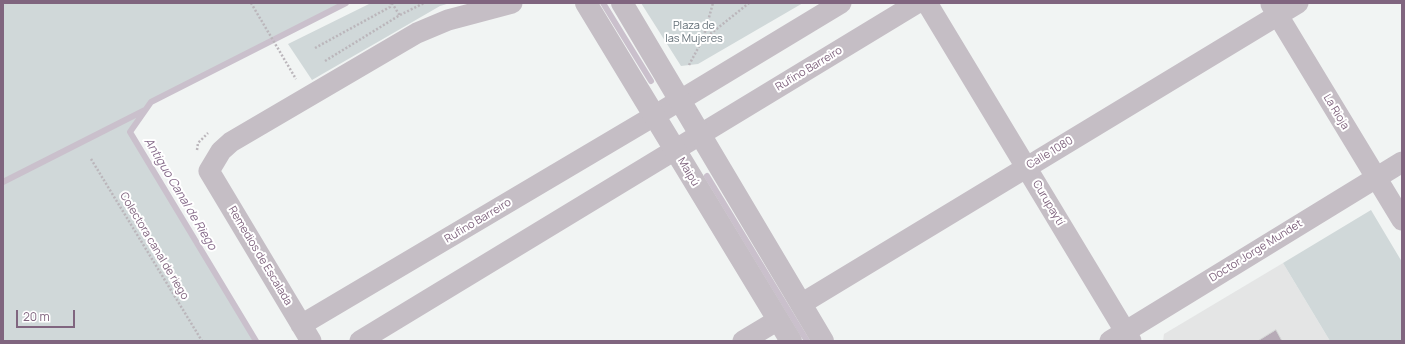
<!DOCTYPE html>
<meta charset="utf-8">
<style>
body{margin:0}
#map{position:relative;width:1405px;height:344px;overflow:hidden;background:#f1f4f3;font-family:Manrope,sans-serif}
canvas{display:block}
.frame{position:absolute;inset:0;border:4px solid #80657f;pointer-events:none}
.scale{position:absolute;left:16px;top:310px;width:59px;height:18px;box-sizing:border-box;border:2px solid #80657f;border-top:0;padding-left:5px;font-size:12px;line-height:14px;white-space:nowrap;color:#80657f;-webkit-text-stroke:3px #fff;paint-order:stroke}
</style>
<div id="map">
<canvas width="1405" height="344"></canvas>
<div class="frame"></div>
<div class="scale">20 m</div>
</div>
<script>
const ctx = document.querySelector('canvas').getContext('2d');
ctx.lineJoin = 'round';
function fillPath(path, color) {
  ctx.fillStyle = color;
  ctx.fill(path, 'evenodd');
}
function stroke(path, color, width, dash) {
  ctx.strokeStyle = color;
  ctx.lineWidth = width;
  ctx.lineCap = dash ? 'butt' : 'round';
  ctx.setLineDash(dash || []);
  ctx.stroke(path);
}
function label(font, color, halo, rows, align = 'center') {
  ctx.font = font + ' Manrope,sans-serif';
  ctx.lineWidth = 4;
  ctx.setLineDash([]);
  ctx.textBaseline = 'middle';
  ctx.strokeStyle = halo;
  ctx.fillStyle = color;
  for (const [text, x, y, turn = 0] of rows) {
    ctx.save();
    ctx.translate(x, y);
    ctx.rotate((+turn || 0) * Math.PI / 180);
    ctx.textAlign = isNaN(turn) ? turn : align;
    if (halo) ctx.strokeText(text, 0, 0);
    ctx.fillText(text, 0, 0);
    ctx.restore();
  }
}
fillPath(new Path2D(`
 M1283 263 1330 341H1163L1164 334Z`), '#e4e5e5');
fillPath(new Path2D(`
 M3 3H346L151 102 130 132 254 341H3Z
 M371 3H450L440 6 312 80 288 44Z
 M641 3H803L698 64 681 66Z
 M1371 210 1402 262V341H1330L1283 263Z`), '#d0d8d9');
stroke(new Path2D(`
 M603 3 651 81
 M707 176 807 341
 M3 182 145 110
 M256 341 130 132 151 102 346 3`), '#cac0cc', 6);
const building = new Path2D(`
 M1276 330 1282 341H1258Z`);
fillPath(building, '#b7abb7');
stroke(building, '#d4d6d5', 1);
stroke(new Path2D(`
 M251 3 296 79
 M392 3 400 16
 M704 39 749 3
 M315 48 390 7 391 3
 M325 61 400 15 424 3
 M689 65 703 39 713 3
 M197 150 198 143 208 133
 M91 159 202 341`), '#bbb6bb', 2.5, [2, 2]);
stroke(new Path2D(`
 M927 3 1131 341
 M1271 4 1402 220
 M801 304 1298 3
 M301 325 654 116 841 3
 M311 341 209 171 221 151 231 142 417 33 448 20 512 3
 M360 341 917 3
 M743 341 778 320
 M1110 341 1402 162`), '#c5bec5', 21);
stroke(new Path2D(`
 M586 3 791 341
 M622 3 823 341`), '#c5bec5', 22);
label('11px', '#647078', '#fff', [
 ["Plaza de",694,26],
 ["las Mujeres",694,39]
]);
label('11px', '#80657f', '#fff', [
 ["Rufino Barreiro",809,69,-31],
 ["La Rioja",1336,112,59],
 ["Calle 1080",1050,153,-31],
 ["Maipú",688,172,59],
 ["Curupaytí",1048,203,59],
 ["Rufino Barreiro",478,221,-31],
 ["Colectora canal de riego",154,246,59],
 ["Doctor Jorge Mundet",1256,251,-32],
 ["Remedios de Escalada",260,256,59]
]);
label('italic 12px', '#866b8a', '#fff', [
 ["Antiguo Canal de Riego",180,194,59]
]);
</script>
